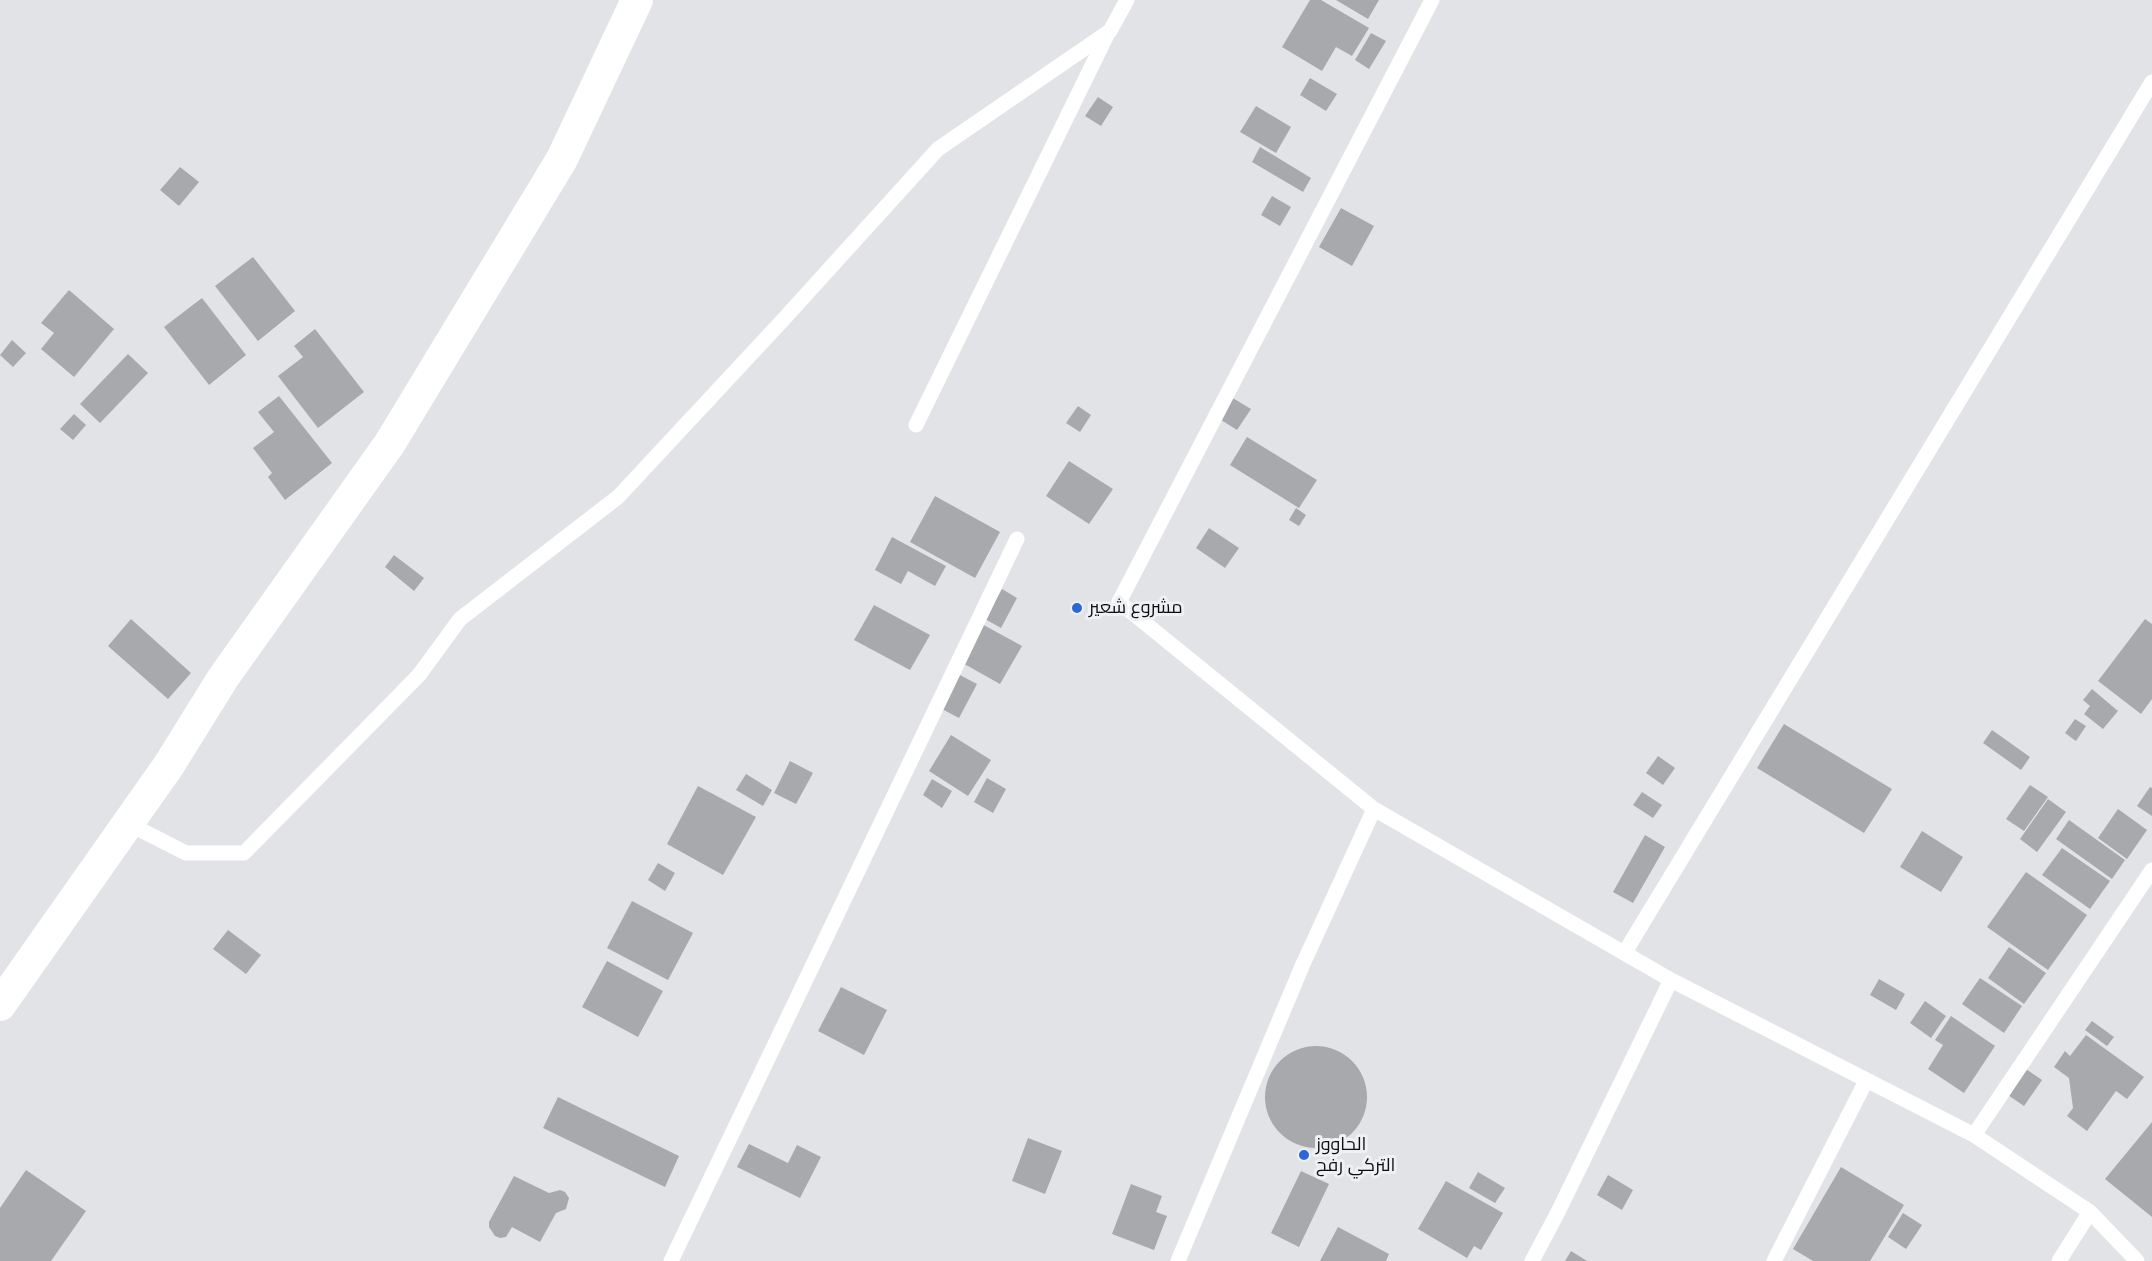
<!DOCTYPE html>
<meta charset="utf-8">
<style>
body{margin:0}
canvas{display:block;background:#e1e3e7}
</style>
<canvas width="2152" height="1261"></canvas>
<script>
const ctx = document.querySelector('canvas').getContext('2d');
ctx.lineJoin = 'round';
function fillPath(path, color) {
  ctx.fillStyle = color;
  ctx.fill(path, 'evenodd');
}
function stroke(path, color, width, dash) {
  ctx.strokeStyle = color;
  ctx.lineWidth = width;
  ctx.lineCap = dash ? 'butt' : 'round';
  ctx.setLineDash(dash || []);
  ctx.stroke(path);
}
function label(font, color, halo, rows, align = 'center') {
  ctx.font = font + ' "Fira Sans",Cairo,sans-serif';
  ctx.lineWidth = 6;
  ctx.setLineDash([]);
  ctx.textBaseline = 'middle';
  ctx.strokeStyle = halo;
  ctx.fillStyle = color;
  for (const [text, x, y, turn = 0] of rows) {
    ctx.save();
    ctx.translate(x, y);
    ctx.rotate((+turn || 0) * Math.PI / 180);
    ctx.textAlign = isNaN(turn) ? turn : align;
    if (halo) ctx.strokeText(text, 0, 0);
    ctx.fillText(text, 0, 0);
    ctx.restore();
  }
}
fillPath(new Path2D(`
 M1310 0H1321L1369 28 1352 56 1336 47 1322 71 1282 47Z
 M1336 0H1379L1368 19Z
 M1371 33 1386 41 1369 69 1355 60Z
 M1310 78 1337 94 1326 111 1300 95Z
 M1098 97 1113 107 1101 126 1085 116Z
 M1256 106 1291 127 1276 153 1240 132Z
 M1260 147 1311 178 1303 192 1252 162Z
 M180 167 199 182 179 206 160 190Z
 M1272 196 1291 207 1280 226 1261 215Z
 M1341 208 1374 226 1352 266 1319 247Z
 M253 257 295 311 258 341 215 286Z
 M69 290 114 329 74 377 41 349 54 333 41 323Z
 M202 298 246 355 209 385 164 327Z
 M315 329 364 392 318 428 278 376 303 357 294 346Z
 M12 340 26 353 13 367 0 355Z
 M128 354 148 373 100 423 80 404Z
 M279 396 332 463 285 500 268 477 272 473 253 448 274 432 258 412Z
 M1231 397 1251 409 1237 430 1218 418Z
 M1078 406 1091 415 1080 432 1066 423Z
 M74 414 86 425 73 440 60 429Z
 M1247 437 1317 480 1299 508 1230 465Z
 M1069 461 1113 489 1089 524 1046 496Z
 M935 496 1000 532 975 578 910 542Z
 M1296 508 1306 515 1299 526 1289 520Z
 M1209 528 1239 548 1225 568 1196 548Z
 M892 537 946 566 935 586 908 571 901 584 875 570Z
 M394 555 424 578 414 591 385 567Z
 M1002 589 1017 598 1001 628 985 619Z
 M874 605 930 635 910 670 854 640Z
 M131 619 191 673 168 699 108 646Z
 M2145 619 2152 624V699L2141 714 2098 681Z
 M980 623 1022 646 1000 684 959 661Z
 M958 674 977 684 959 718 940 708Z
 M2092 689 2118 711 2103 729 2084 714 2090 706 2083 700Z
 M2075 719 2086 726 2076 741 2065 733Z
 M1784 724 1892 789 1864 833 1757 768Z
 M1992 730 2030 757 2021 770 1983 743Z
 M951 735 991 760 968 796 929 771Z
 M1658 756 1675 768 1663 785 1646 773Z
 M790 761 813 773 796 804 774 793Z
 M746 774 772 790 763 806 736 790Z
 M987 778 1006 789 993 813 974 802Z
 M932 779 952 791 942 808 923 795Z
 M2030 785 2048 797 2024 831 2006 819Z
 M698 786 756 817 723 875 667 844Z
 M2150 787 2152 788V816L2137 806Z
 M1642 792 1662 805 1653 818 1633 805Z
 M2048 799 2066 812 2037 852 2020 839Z
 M2118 809 2147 830 2127 859 2098 838Z
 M2069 820 2125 860 2112 879 2056 839Z
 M1922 831 1963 857 1941 892 1900 867Z
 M1645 835 1665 847 1633 903 1613 892Z
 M2062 848 2110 881 2090 909 2042 875Z
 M658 863 675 873 665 891 648 880Z
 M2026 872 2087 915 2048 970 1987 927Z
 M632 901 693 933 668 980 607 948Z
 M228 930 261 955 246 974 213 949Z
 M2009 947 2046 973 2024 1004 1988 978Z
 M607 961 663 991 638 1037 582 1007Z
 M1980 978 2022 1006 2004 1033 1962 1004Z
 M1879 979 1905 994 1896 1010 1870 995Z
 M841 987 887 1010 864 1055 818 1031Z
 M1925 1001 1946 1016 1931 1038 1910 1023Z
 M1951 1016 1995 1046 1964 1093 1928 1069 1943 1045 1935 1040Z
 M2092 1021 2114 1037 2107 1046 2085 1030Z
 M2086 1035 2144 1077 2127 1099 2116 1091 2087 1131 2067 1116 2073 1108 2069 1078 2054 1067 2065 1051 2070 1056Z
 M1265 1097a51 51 0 1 1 102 0a51 51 0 1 1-102 0Z
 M2023 1067 2042 1080 2024 1106 2005 1093Z
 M558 1097 679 1156 665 1187 543 1128Z
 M2152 1122V1217L2105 1179Z
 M1028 1138 1062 1151 1045 1194 1012 1181Z
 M749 1144 788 1163 797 1145 821 1157 800 1198 737 1167Z
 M1841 1167 1904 1205 1870 1261H1813L1793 1249Z
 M26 1170 86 1211 51 1261H0V1208Z
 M1301 1171 1329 1184 1299 1247 1271 1233Z
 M1478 1172 1505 1188 1495 1203 1469 1188Z
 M1608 1175 1633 1190 1622 1210 1597 1195Z
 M514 1176 549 1193 560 1190 565 1192 569 1198 566 1209 556 1213 540 1242 512 1227 506 1237 500 1238 495 1236 489 1227V1222Z
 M1446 1181 1503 1213 1481 1250 1474 1246 1467 1258 1418 1229Z
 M1131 1184 1162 1196 1156 1212 1167 1216 1154 1250 1112 1234Z
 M1903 1213 1922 1225 1906 1249 1888 1237Z
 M1338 1227 1389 1254 1386 1261H1320Z
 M1571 1251 1587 1261H1565Z`), '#a7a9ad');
stroke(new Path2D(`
 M1432 0 1119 602 1374 809 1671 980 1974 1135 2090 1212 2137 1261
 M916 425 1108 33
 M127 823 186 853H244L419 675 460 619 618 497 782 321 938 149 1110 31 1127 0
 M1625 952 2152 82
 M1974 1135 2152 870
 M671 1261 1017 539
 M1178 1261 1303 964 1374 809
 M1532 1261 1557 1214 1671 980
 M1774 1261 1866 1081
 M2059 1261 2090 1212`), '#fff', 15);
stroke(new Path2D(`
 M0 1005 169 765 223 678 390 443 562 159 637 0`), '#fff', 32);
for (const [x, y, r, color] of [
 [1077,608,6,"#2d67d5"],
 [1304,1155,6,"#2d67d5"]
]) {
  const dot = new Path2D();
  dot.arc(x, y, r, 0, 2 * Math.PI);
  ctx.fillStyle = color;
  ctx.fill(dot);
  stroke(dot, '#eef0f4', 2);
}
label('18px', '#0d0e0f', '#eef0f4', [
 ["مشروع شعير",1089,608],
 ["الحاووز",1316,1145],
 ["التركي رفح",1316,1166]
], 'left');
</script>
